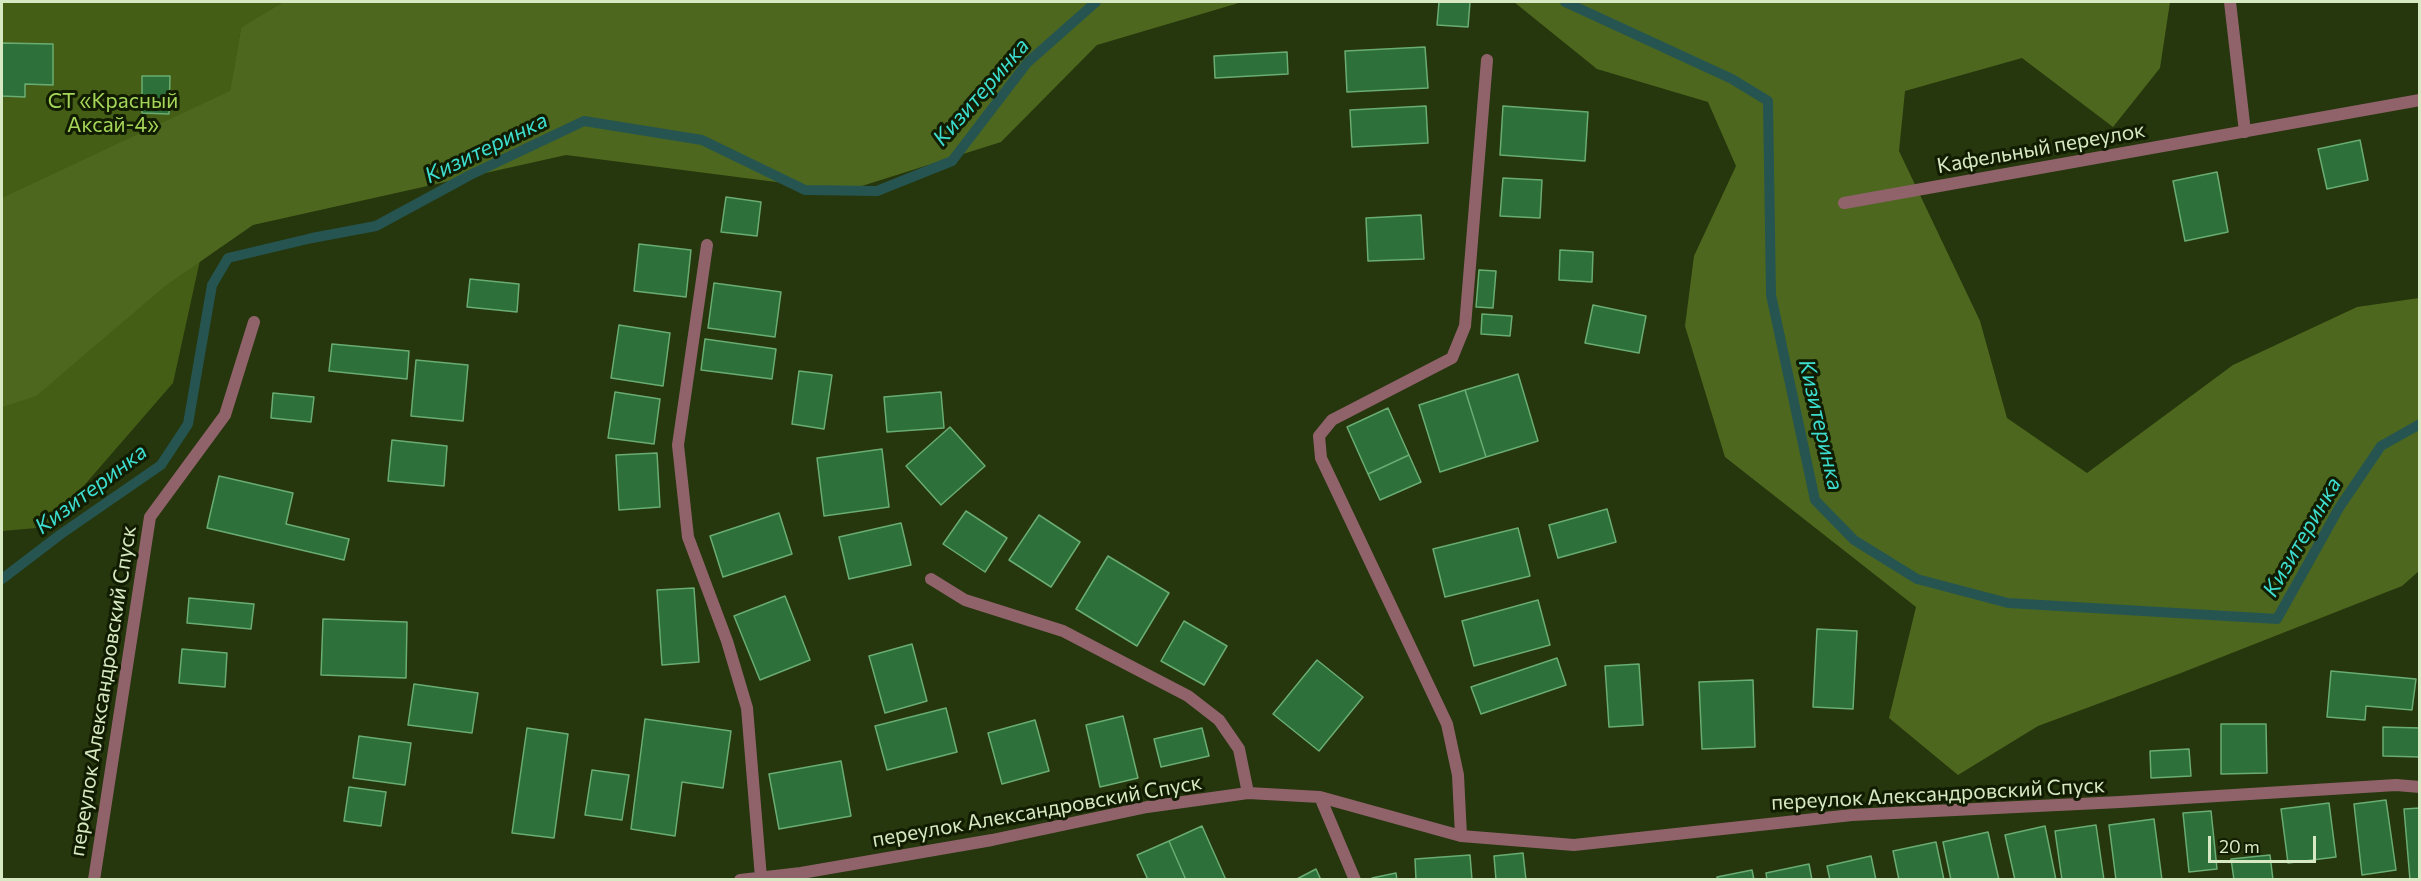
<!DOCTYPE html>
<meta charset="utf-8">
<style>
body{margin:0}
#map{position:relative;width:2421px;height:881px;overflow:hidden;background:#26360d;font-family:Commissioner,sans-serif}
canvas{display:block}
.frame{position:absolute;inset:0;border:3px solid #d7e9c2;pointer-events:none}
.scale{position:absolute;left:2208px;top:836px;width:108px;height:27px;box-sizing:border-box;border:3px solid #d7e9c2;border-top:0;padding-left:8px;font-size:18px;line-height:21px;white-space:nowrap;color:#d7e9c2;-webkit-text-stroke:4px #111c00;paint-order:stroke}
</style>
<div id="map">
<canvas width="2421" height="881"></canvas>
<div class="frame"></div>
<div class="scale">20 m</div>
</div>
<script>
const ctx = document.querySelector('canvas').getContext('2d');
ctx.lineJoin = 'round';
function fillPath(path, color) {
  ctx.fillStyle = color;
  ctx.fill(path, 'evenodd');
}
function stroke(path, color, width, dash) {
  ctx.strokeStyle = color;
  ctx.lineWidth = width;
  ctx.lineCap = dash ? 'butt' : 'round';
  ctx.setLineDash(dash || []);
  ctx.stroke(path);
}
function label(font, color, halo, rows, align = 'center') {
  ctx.font = font + ' Commissioner,sans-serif';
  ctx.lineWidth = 6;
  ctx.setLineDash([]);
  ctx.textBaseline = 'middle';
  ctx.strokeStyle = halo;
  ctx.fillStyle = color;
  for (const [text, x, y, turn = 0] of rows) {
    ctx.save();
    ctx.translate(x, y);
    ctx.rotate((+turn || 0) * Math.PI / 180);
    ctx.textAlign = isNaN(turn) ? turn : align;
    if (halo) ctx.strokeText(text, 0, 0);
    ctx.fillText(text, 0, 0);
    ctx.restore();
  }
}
fillPath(new Path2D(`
 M2 2H283L241 29 204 242 173 383 48 527 2 531Z`), '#445e16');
fillPath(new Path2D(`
 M283 2H1242L1097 45 1001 142 846 191 566 155 253 225 165 286 36 396 2 407V198L230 91 241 28Z
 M1514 2H2170L2160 68 2113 127 2022 58 1905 91 1899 151 1980 321 2007 418 2087 473 2233 365 2357 307 2419 298V571L2402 586 2181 673 2038 726 1958 775 1889 718 1916 607 1725 457 1685 326 1694 256 1736 166 1708 102 1597 69Z`), '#4d681e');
stroke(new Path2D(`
 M1565 2 1732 79 1768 101 1771 295 1815 500 1854 540 1917 579 2008 603 2277 619 2339 508 2381 446 2420 424
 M2 579 61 534 161 465 188 424 212 285 228 258 312 238 376 226 470 175 584 121 702 140 805 190 877 191 952 161 1027 63 1096 2`), '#265551', 10);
const building = new Path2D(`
 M1439 2H1470L1468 27 1437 25Z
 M2 43 53 44V85L25 84V97L2 96Z
 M1425 47 1428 88 1347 92 1345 51Z
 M1287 52 1288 74 1215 78 1214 56Z
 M142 76H170L169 114 142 113Z
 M1426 106 1428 143 1352 147 1350 110Z
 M1503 106 1588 112 1585 161 1500 155Z
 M2360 140 2368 180 2327 189 2318 149Z
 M2217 172 2228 232 2185 241 2173 181Z
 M1503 178 1542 180 1540 218 1500 216Z
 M726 197 761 202 757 236 721 232Z
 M1421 215 1424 259 1368 261 1366 218Z
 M639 244 691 250 686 297 634 291Z
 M1560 250 1593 252 1592 282 1559 280Z
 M1479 270 1496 271 1493 308 1476 307Z
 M470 279 519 284 517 312 467 307Z
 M714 283 781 292 775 337 708 328Z
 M1593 305 1646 316 1639 353 1585 343Z
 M1482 314 1512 316 1510 336 1481 334Z
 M619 325 670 333 663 386 611 378Z
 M705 339 776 349 772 379 701 370Z
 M332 344 409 351 407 379 329 371Z
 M416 360 468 365 463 421 411 416Z
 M799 371 832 375 824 429 792 424Z
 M1518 374 1538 441 1486 457 1465 390Z
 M1465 390 1486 457 1440 472 1419 405Z
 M615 392 660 399 654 444 608 438Z
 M941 392 944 428 887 432 884 397Z
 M273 393 314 397 311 422 271 418Z
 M1388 408 1409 455 1368 474 1347 427Z
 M950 427 985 466 941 505 906 466Z
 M392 440 447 446 444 486 388 481Z
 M882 449 889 507 824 516 817 458Z
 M657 453 660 507 619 510 616 455Z
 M1409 455 1421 482 1380 500 1368 474Z
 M219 476 293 493 286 524 349 539 344 560 207 528Z
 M1607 509 1616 542 1558 558 1549 525Z
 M966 511 1007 538 985 572 943 544Z
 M779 513 792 554 723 577 710 536Z
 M1039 515 1080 542 1051 587 1009 560Z
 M901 523 911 565 849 579 839 537Z
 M1518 528 1530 576 1445 597 1433 549Z
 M1108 556 1169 593 1137 646 1076 609Z
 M694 588 699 662 662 665 657 590Z
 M785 596 810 660 760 680 734 616Z
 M189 598 254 604 251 629 187 623Z
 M1538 600 1550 645 1474 666 1462 621Z
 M323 619 407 622 406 678 321 675Z
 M1184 621 1227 646 1204 685 1161 661Z
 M1817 629 1857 631 1853 709 1813 707Z
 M912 644 927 701 885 713 869 656Z
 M182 649 227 653 225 687 179 683Z
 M1557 658 1566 685 1481 714 1471 687Z
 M1317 660 1363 697 1319 751 1273 714Z
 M1639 664 1643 725 1609 727 1605 666Z
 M2331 671 2416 679 2412 710 2366 706 2365 720 2327 717Z
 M1753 680 1755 747 1702 749 1699 682Z
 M414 684 478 693 472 733 408 725Z
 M946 708 957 752 887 770 875 726Z
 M1123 716 1138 778 1100 787 1086 725Z
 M645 719 731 731 723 788 682 782 675 836 631 829Z
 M1035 720 1049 771 1002 784 988 733Z
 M2221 724H2266L2267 773 2221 774Z
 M2383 727 2420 728V757L2383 756Z
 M527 728 568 734 554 838 512 833Z
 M1202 728 1209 756 1161 767 1154 739Z
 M359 736 411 743 405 785 353 778Z
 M2189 749 2191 776 2151 778 2150 751Z
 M841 761 851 816 779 829 769 774Z
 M592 770 629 775 622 820 585 815Z
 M349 787 386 792 381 826 344 821Z
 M2386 800 2396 870 2362 875 2354 804Z
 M2329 803 2336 857 2288 863 2281 809Z
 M2420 808V880H2410L2404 809Z
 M2211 811 2217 869 2189 872 2183 813Z
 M2154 819 2162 880H2116L2109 825Z
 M2096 825 2104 880H2062L2055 831Z
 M1202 826 1226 880H1186L1169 841Z
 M2045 826 2056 880H2015L2005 835Z
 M1988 832 1999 880H1951L1943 842Z
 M1169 841 1186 880H1148L1137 855Z
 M1936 842 1944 880H1899L1893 851Z
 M1523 853 1526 880H1496L1494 856Z
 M1470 855 1472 880H1416L1415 859Z
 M2270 855 2273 880H2234L2231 859Z
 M1871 856 1876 880H1830L1827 866Z
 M1809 864 1812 880H1767L1766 873Z
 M1316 869 1321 880H1295Z
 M1752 870 1754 880H1717V877Z
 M1396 873 1397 880H1372V878Z`);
fillPath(building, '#2d7039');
stroke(building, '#6aad72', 1.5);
stroke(new Path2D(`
 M931 579 965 600 1063 631 1188 696 1219 720 1239 749 1248 793`), '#90636b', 12);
stroke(new Path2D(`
 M2230 2 2245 132
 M1844 203 2420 100
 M707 245 678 445 688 537 727 641 747 708 761 878
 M1320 797 1355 880
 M1461 836 1458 775 1447 724 1321 458 1319 436 1332 420 1452 358 1465 326 1487 60
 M94 880 150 517 225 415 254 322
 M740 880 801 873 992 840 1147 807 1248 793 1320 797 1461 836 1574 845 1852 815 2120 802 2396 785 2420 787`), '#90636b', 12);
label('21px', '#a5d559', '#111c00', [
 ["СТ «Красный",113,101],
 ["Аксай-4»",113,125]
]);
label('21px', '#d7e9c2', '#111c00', [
 ["Кафельный переулок",2041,148,-10],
 ["переулок Александровский Спуск",103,691,-81],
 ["переулок Александровский Спуск",1938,794,-3],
 ["переулок Александровский Спуск",1037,811,-10]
]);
label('italic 22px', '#3dddd0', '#111c00', [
 ["Кизитеринка",981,92,-49],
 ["Кизитеринка",486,148,-26],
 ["Кизитеринка",1821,425,77],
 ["Кизитеринка",91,489,-37],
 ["Кизитеринка",2302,537,-60]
]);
</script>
